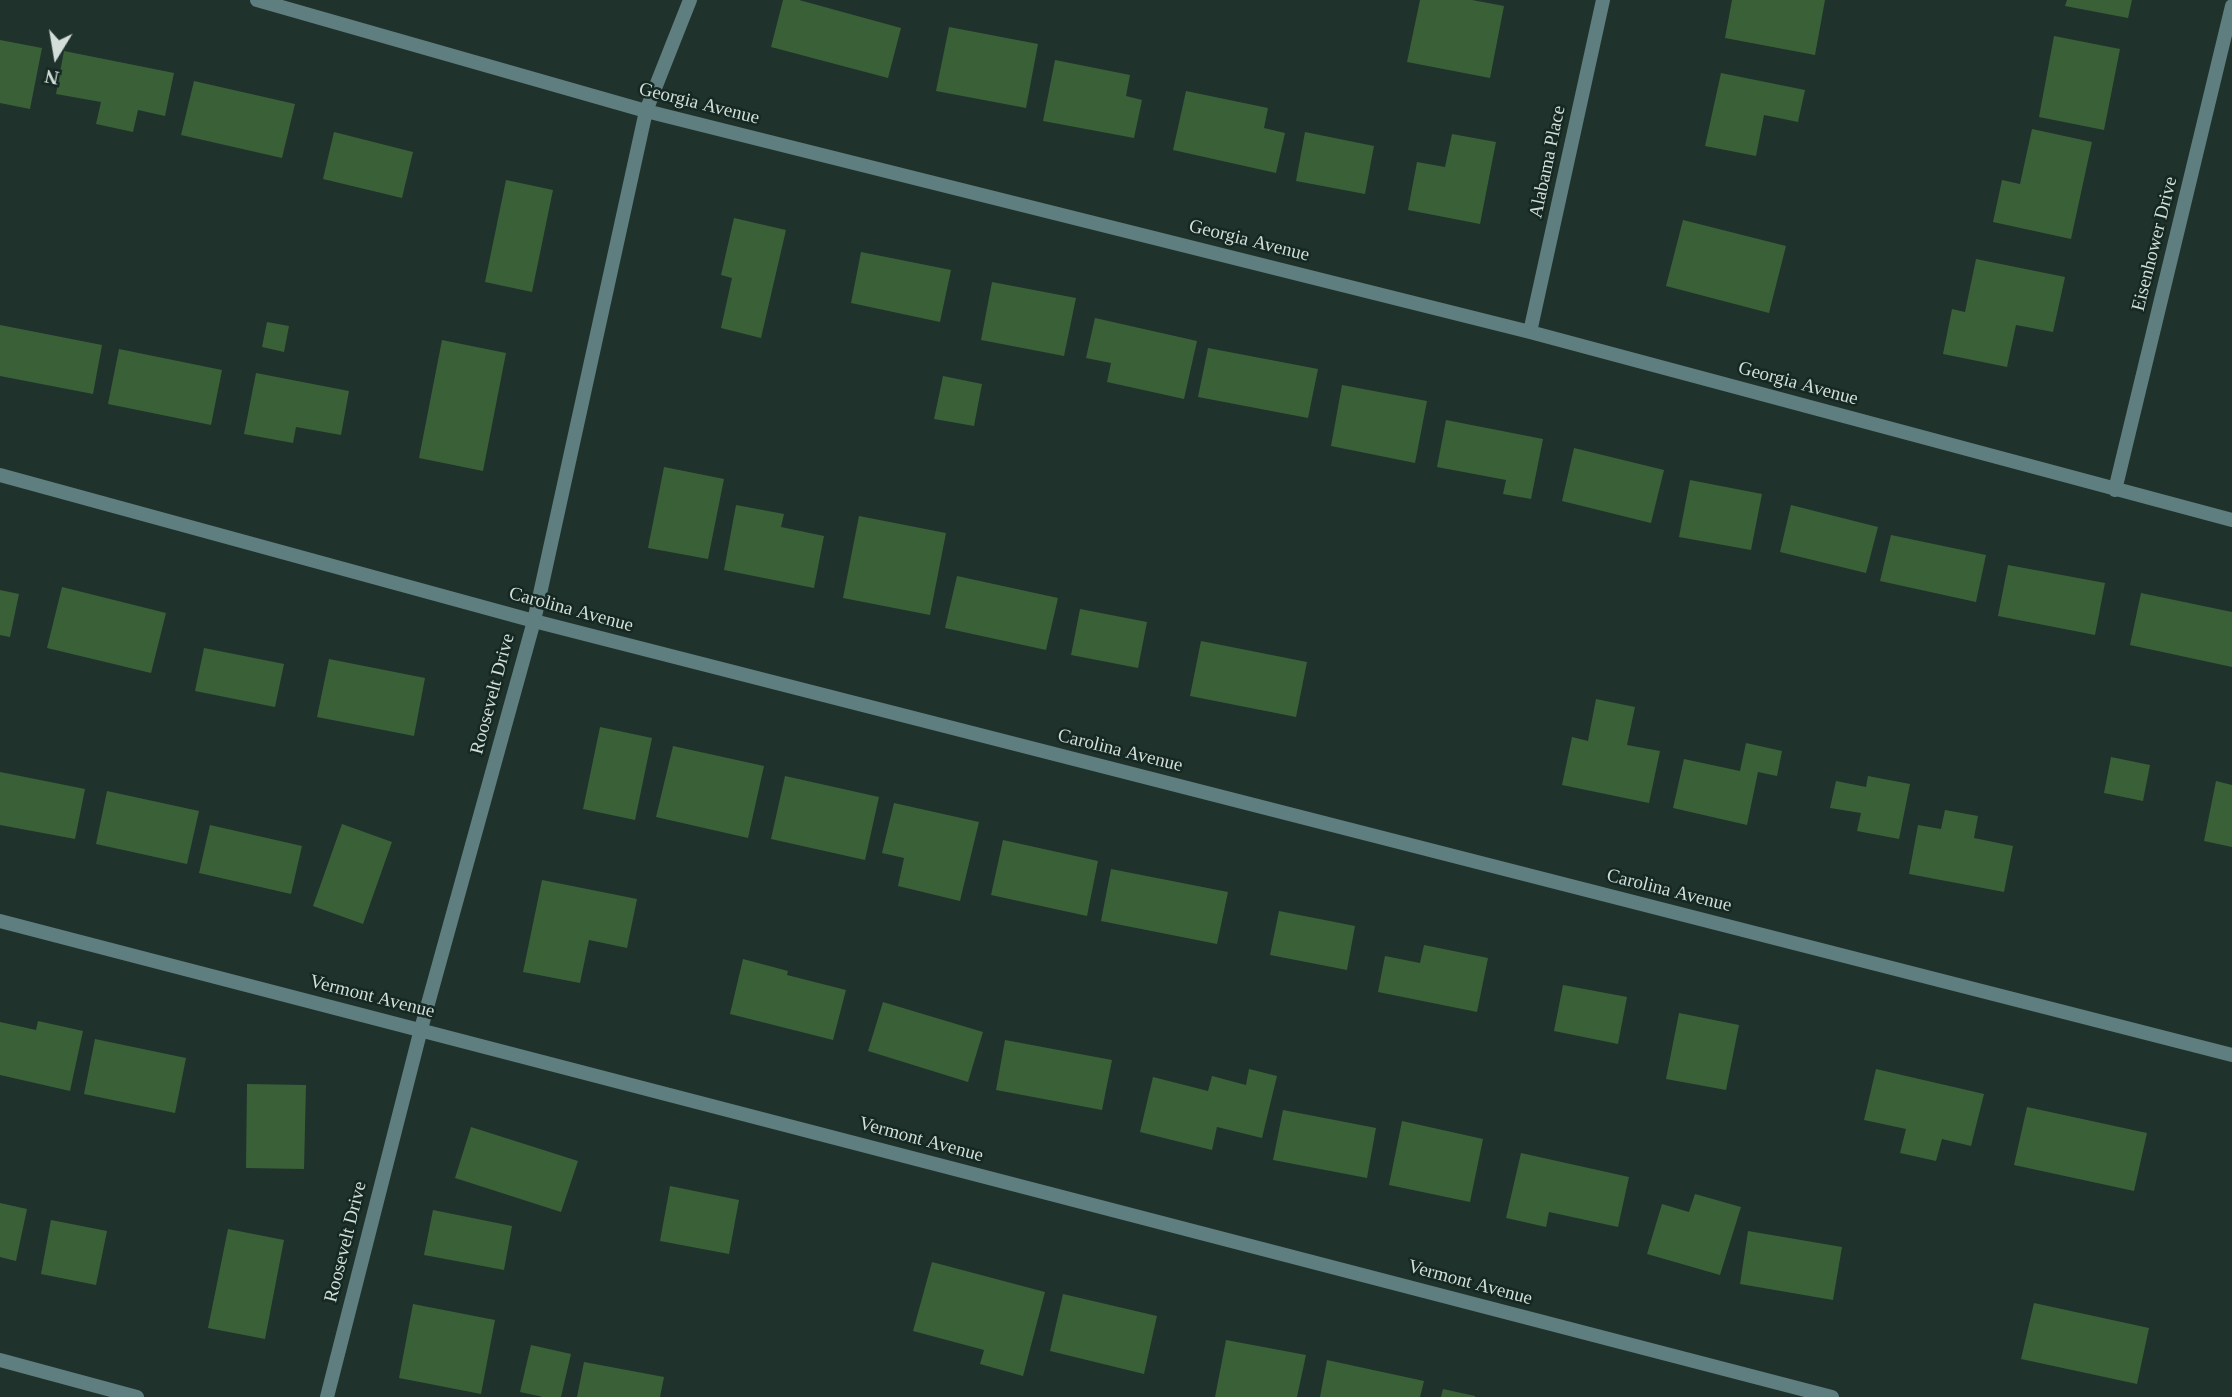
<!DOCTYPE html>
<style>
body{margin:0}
#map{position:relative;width:2232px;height:1397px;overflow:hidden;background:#1f322c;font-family:"Times New Roman",serif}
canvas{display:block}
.north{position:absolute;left:21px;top:21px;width:70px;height:70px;-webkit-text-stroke:5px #152822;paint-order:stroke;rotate:191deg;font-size:19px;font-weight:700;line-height:28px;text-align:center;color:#d3deda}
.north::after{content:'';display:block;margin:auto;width:24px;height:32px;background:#d3deda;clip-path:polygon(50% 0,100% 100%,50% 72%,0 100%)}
</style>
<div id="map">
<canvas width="2232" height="1397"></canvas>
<div class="north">N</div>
</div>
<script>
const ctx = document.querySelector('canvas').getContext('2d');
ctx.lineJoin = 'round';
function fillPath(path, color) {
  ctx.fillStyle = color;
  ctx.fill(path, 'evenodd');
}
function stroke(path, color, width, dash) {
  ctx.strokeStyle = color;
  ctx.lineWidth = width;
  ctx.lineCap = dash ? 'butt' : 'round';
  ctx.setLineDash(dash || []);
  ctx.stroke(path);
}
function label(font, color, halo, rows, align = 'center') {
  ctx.font = font + ' "Times New Roman",serif';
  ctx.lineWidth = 5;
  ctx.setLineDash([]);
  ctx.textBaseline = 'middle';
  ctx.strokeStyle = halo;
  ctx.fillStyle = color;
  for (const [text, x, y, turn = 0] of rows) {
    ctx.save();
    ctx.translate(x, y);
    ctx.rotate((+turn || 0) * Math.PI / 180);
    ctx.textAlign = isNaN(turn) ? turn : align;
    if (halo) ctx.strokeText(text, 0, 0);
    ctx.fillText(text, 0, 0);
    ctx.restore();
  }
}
fillPath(new Path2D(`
 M783 0H799L901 28 888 78 771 47Z
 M1420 0H1472L1504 6 1490 78 1407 62Z
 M1732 0H1825L1815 55 1725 38Z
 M2067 0H2132L2128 18 2065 6Z
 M949 27 1038 44 1026 108 936 91Z
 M2054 36 2120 49 2104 130 2039 117Z
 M0 40 42 48 30 109 0 103Z
 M64 51 174 73 165 116 138 110 133 132 96 124 101 102 56 94Z
 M1055 60 1130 75 1126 96 1142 100 1134 138 1043 121Z
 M1721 73 1805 90 1798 122 1764 115 1756 156 1705 146Z
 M194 81 295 104 282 158 181 135Z
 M1186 91 1268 108 1264 128 1285 133 1276 173 1173 150Z
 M2032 129 2092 142 2071 239 1993 222 2002 180 2020 184Z
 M334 132 413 152 402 198 323 179Z
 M1305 132 1374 146 1365 194 1296 181Z
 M1452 134 1496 142 1480 224 1408 210 1417 162 1445 167Z
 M506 180 553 190 532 292 485 282Z
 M734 218 786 230 761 338 721 328 732 278 721 275Z
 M1683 220 1786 246 1769 313 1666 286Z
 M861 252 951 270 940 322 851 303Z
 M1976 259 2065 277 2053 332 2016 325 2007 367 1943 354 1952 309 1965 312Z
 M992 282 1076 298 1064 356 981 340Z
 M1095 318 1197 341 1184 399 1107 382 1111 363 1086 358Z
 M267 322 289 326 284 352 262 347Z
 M0 325 102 345 93 394 0 376Z
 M442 340 506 353 483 471 419 458Z
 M1208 348 1318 369 1308 418 1198 397Z
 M119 349 222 370 211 425 108 404Z
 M256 373 349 391 341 435 296 427 293 443 244 434Z
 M943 376 982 384 974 426 934 419Z
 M1342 385 1427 401 1415 463 1331 446Z
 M1446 420 1543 439 1531 499 1503 494 1506 480 1437 467Z
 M1574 448 1664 470 1651 523 1562 501Z
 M664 467 724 479 708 559 648 548Z
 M1690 480 1762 494 1751 550 1679 537Z
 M736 505 784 514 781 527 824 536 814 588 724 570Z
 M1791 505 1878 527 1866 573 1780 552Z
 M859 516 946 533 930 615 843 598Z
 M1891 535 1986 555 1976 602 1880 581Z
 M2008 565 2105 583 2095 635 1998 616Z
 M957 576 1058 598 1046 650 945 628Z
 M62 587 166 613 151 673 47 648Z
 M0 590 19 594 10 637 0 635Z
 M2141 593 2232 612V667L2130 645Z
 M1080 609 1147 622 1138 668 1071 655Z
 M1201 641 1307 662 1296 717 1190 696Z
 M204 648 284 664 275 707 195 691Z
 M329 659 425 678 414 736 317 717Z
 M1596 699 1635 707 1627 745 1660 751 1649 803 1562 785 1572 737 1588 741Z
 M600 727 652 738 635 820 583 809Z
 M1746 743 1782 751 1777 776 1758 772 1747 825 1673 808 1684 759 1740 771Z
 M673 746 764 766 748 838 656 817Z
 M2111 757 2150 765 2143 801 2104 793Z
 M0 772 85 789 75 839 0 825Z
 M785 776 879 797 865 860 771 839Z
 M1868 776 1910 784 1899 839 1857 831 1861 813 1830 808 1836 781 1866 787Z
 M2216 781 2232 785V847L2204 841Z
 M107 791 199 811 187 864 96 844Z
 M894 803 979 822 960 901 898 886 904 858 882 853Z
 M1945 810 1978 816 1974 838 2013 846 2004 892 1909 874 1918 825 1941 829Z
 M342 824 392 842 363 924 313 906Z
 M210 825 302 846 291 894 199 873Z
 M1003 840 1098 861 1087 916 991 895Z
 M1111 869 1228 892 1217 944 1101 921Z
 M542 880 637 899 627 948 589 940 580 983 523 972Z
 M1279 911 1355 926 1347 970 1270 955Z
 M1424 945 1488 958 1477 1012 1378 992 1385 956 1420 963Z
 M743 959 788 971 787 975 846 990 833 1040 730 1014Z
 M1563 985 1627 997 1618 1044 1554 1031Z
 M883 1002 983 1032 968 1082 868 1051Z
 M1679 1013 1739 1025 1726 1090 1666 1079Z
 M38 1021 83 1031 70 1091 0 1075V1022L36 1030Z
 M95 1039 186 1058 175 1113 84 1094Z
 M1005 1040 1112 1060 1102 1110 996 1090Z
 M1249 1069 1277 1076 1262 1138 1217 1127 1212 1150 1140 1132 1153 1077 1208 1091 1212 1076 1246 1085Z
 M1876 1069 1984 1094 1971 1146 1942 1139 1936 1161 1900 1153 1906 1129 1864 1120Z
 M247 1084 306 1085 304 1169 246 1168Z
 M2027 1107 2147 1133 2134 1191 2014 1165Z
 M1283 1110 1376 1128 1367 1178 1273 1160Z
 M1402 1121 1483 1139 1470 1202 1389 1185Z
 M471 1127 578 1161 561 1212 455 1178Z
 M1521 1153 1629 1177 1618 1227 1549 1212 1546 1227 1506 1218Z
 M670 1186 739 1200 729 1254 660 1241Z
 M1695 1194 1741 1207 1720 1275 1647 1254 1662 1204 1689 1212Z
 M0 1203 27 1209 16 1261 0 1257Z
 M433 1210 512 1226 504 1270 424 1255Z
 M51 1220 107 1231 96 1285 41 1274Z
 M228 1229 284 1240 265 1339 208 1328Z
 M1748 1231 1842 1247 1833 1300 1740 1284Z
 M932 1262 1045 1292 1023 1376 980 1364 984 1350 913 1331Z
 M1063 1294 1157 1316 1144 1374 1050 1351Z
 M2034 1303 2149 1328 2137 1384 2021 1359Z
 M413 1304 495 1320 481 1394 399 1378Z
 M1226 1340 1306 1355 1297 1397H1215Z
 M531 1345 571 1354 561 1397H543L520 1392Z
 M1327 1360 1424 1381 1420 1397H1320Z
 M584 1362 664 1377 660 1397H577Z
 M1443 1389 1475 1396V1397H1441Z`), '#3a6038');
stroke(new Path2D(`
 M257 0 646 111 1530 332 2232 520
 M1530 332 1603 0
 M0 475 534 621 2232 1055
 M2115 490 2232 6
 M0 921 1832 1397
 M0 1360 137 1397
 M327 1397 421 1029 534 621 646 111 690 0`), '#5f7e7f', 14);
label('19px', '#d3deda', '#152822', [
 ["Georgia Avenue",699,104,14],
 ["Alabama Place",1548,162,-78],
 ["Georgia Avenue",1249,241,14],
 ["Eisenhower Drive",2155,244,-76],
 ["Georgia Avenue",1798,384,15],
 ["Carolina Avenue",571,610,15],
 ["Roosevelt Drive",493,694,-75],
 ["Carolina Avenue",1120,751,14],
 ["Carolina Avenue",1669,891,14],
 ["Vermont Avenue",372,997,14],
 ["Vermont Avenue",921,1140,15],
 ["Roosevelt Drive",346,1242,-76],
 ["Vermont Avenue",1470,1283,15]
]);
</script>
